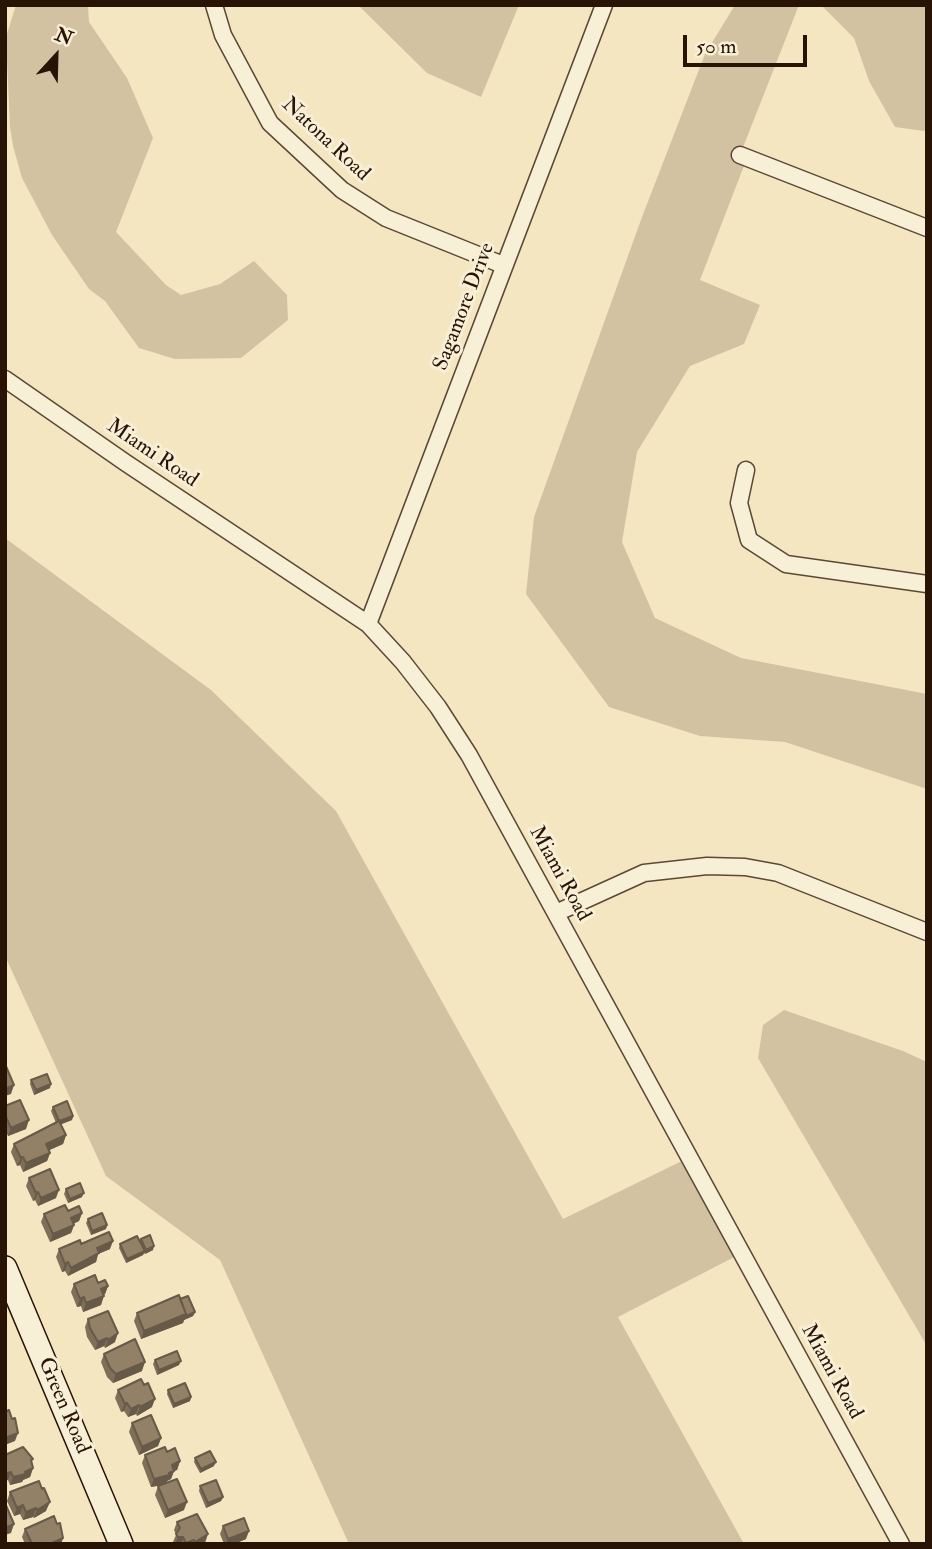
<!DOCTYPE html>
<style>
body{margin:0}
#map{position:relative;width:932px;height:1549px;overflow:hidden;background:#f5e6c2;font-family:"IM FELL Double Pica",serif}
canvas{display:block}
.frame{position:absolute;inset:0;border:7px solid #281305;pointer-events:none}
.north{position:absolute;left:21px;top:21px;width:70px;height:70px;-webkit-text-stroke:5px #f8efd7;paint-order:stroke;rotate:22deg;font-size:19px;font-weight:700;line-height:28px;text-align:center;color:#281305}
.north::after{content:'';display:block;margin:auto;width:24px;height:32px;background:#281305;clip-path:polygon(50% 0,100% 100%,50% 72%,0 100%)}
.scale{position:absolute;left:683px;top:35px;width:124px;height:32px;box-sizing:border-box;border:4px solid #281305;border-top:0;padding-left:9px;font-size:21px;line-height:24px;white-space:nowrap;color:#281305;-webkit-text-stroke:5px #f8efd7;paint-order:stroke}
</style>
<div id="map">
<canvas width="932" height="1549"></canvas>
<div class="frame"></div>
<div class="north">N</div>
<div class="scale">50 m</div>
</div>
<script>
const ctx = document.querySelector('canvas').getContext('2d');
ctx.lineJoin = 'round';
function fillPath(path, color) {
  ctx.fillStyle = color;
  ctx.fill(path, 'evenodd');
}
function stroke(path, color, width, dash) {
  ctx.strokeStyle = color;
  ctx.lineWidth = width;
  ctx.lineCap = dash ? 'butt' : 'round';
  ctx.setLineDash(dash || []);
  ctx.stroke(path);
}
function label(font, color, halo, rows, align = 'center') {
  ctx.font = font + ' "IM FELL Double Pica",serif';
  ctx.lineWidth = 6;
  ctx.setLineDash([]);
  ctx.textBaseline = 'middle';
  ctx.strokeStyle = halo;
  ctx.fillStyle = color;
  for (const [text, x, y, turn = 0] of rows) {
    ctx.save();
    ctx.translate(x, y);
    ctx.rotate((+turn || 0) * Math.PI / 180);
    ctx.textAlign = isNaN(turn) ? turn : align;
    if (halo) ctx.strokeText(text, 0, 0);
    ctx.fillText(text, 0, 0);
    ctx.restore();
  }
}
fillPath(new Path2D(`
 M16 5H88L89 22 127 78 153 138 116 232 166 285 181 295 220 284 254 261 287 295 288 320 241 358 175 359 139 348 105 301 89 289 52 235 22 178 13 146 10 127 6 37Z
 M358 5H519L481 97 427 73Z
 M735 5H799L740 155 747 158 700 280 760 305 744 344 690 366 637 452 622 542 655 618 741 658 927 694V789L785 742 700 736 609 707 526 594 534 517 642 217 705 54Z
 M821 5H925L927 128 924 131 895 127 869 81 854 38Z
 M5 538 211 690 336 811 563 1219 690 1157 742 1253 618 1317 744 1544H349L220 1260 106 1176 5 956Z
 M784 1010 903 1051 927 1062V1346L758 1058 763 1025Z`), '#d2c2a2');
const minor = new Path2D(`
 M214 5 223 35 270 123 342 190 386 218 503 265
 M740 155 927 228
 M5 379 126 463 368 624 403 662 438 707 469 755 901 1544
 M746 470 739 503 749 540 786 564 927 584
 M368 624 604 5
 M556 913 644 873 707 866 745 867 778 873 927 932`);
const secondary = new Path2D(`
 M5 1268 121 1544`);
stroke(minor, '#5b4834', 19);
stroke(secondary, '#281305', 26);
stroke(minor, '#f8efd7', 16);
stroke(secondary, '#f8efd7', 23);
fillPath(new Path2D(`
 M31 1080 50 1088 34 1095 30 1084Z
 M5 1106 26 1129 8 1136 5 1130Z
 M53 1107 73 1116 72 1120 61 1124 66 1135 63 1144 49 1150 50 1153 47 1161 23 1172 20 1165 17 1166 11 1152 14 1144 56 1123 51 1111Z
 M29 1178 56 1198 38 1206 35 1200 33 1201 26 1186Z
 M66 1189 82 1197 68 1203 64 1194Z
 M68 1211 82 1213 79 1221 73 1224 74 1225 71 1233 50 1242 41 1222 44 1214Z
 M88 1219 107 1225 106 1229 91 1235 86 1223Z
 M141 1239 153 1250 145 1254 144 1253 143 1255 126 1263 119 1248 120 1244 140 1242Z
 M81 1244 110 1249 98 1254 96 1262 68 1276 65 1271 62 1272 56 1257 59 1249Z
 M98 1283 108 1286 105 1294 103 1295 101 1305 83 1312 81 1306 77 1307 71 1292 74 1284Z
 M180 1299 195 1312 193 1316 184 1320 183 1323 141 1339 134 1321 137 1313Z
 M88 1319 115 1342 105 1348 104 1346 95 1350 87 1337 85 1327Z
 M104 1354 142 1371 113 1383 107 1377 101 1362Z
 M155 1360 179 1365 157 1375 153 1364Z
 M118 1390 152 1407 137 1416 136 1414 128 1417 124 1411 121 1412 115 1398Z
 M168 1390 191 1397 190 1401 173 1408 167 1394Z
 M132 1423 161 1438 158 1446 139 1455 129 1432Z
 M167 1452 180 1461 177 1470 174 1471 171 1479 167 1481V1483L184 1510 165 1518 155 1495 158 1486 163 1485 151 1487 142 1463 145 1455Z
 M5 1455 32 1463 33 1468 30 1477 23 1480 22 1482 10 1485 8 1480Z
 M195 1458 214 1466 200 1473 194 1462Z
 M200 1486 223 1497 221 1501 206 1508 199 1491Z
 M10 1492 46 1511 34 1518 33 1517 23 1520 20 1514 14 1516 7 1501Z
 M177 1522 205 1543 203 1544H174L173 1542 176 1535 174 1530Z
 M223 1526 246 1539 234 1544H224L220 1534Z
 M25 1529 63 1538 61 1544H25L22 1537Z`), '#7e6f59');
fillPath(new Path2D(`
 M51 1084 50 1088 34 1095 36 1090Z
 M14 1085 11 1094 5 1096V1089Z
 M73 1116 72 1120 57 1126 59 1121Z
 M29 1120 26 1129 8 1136 11 1128Z
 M66 1135 63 1144 43 1153 46 1144Z
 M50 1153 47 1161 23 1172 26 1163Z
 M23 1157 20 1165 17 1166 21 1158Z
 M59 1190 56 1198 38 1206 41 1198Z
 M38 1192 35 1200 33 1201 36 1193Z
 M84 1193 82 1197 68 1203 70 1199Z
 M82 1213 79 1221 68 1226 71 1218Z
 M74 1225 71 1233 50 1242 53 1234Z
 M107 1225 106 1229 91 1235 92 1231Z
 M113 1241 110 1249 98 1254 96 1262 68 1276 71 1268 97 1248Z
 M154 1246 153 1250 145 1254 146 1250Z
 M145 1251 143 1255 126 1263 127 1259Z
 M68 1262 65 1271 62 1272 65 1264Z
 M108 1286 105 1294 98 1297 101 1289Z
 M104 1296 101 1305 83 1312 86 1303Z
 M84 1297 81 1306 77 1307 80 1299Z
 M195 1312 193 1316 184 1320 183 1323 141 1339 144 1331Z
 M118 1333 115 1342 105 1348 108 1340Z
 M107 1338 104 1346 95 1350 98 1342Z
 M181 1361 179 1365 157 1375 159 1370Z
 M145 1362 142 1371 113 1383 116 1374Z
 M191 1397 190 1401 173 1408 174 1404Z
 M155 1399 152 1407 137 1416 140 1407Z
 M127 1403 124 1411 121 1412 125 1404Z
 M139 1405 136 1414 128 1417 131 1409Z
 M18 1433 15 1441 5 1445V1438Z
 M161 1438 158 1446 139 1455 142 1447Z
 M180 1461 177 1470 169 1473 172 1465Z
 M216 1462 214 1466 200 1473 201 1469Z
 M33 1468 30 1477 23 1480 22 1482 10 1485 13 1477Z
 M174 1471 171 1479 167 1481 166 1484 151 1487 154 1479Z
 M11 1472 8 1480 5 1481V1474Z
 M223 1497 221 1501 206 1508 208 1503Z
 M50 1502 46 1511 34 1518 37 1510Z
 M187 1502 184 1510 165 1518 168 1510Z
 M23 1505 20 1514 14 1516 17 1508Z
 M36 1508 33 1517 23 1520 26 1512Z
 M14 1524 11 1533 5 1535V1528Z
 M249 1531 246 1539 234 1544H226L228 1539Z
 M208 1534 205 1543 195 1544V1542Z
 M178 1537H183L181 1544H175Z
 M63 1538 61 1544H50Z`), '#675a48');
const building = new Path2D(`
 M5 1064 14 1085 5 1089Z
 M47 1074 51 1084 36 1090 31 1080Z
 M20 1100 29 1120 11 1128 5 1115V1106Z
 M67 1101 73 1116 59 1121 53 1107Z
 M59 1121 66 1135 46 1144 50 1153 26 1163 23 1157 21 1158 14 1144Z
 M50 1169 59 1190 41 1198 38 1192 36 1193 29 1178Z
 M80 1183 84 1193 70 1199 66 1189Z
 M65 1205 68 1211 79 1206 82 1213 71 1218 74 1225 53 1234 44 1214Z
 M102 1213 107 1225 92 1231 88 1219Z
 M109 1232 113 1241 97 1248 99 1253 71 1268 68 1262 65 1264 59 1249 80 1240 81 1244Z
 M150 1235 154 1246 146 1250 141 1239Z
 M137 1236 145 1251 127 1259 120 1244Z
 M95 1275 98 1283 105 1280 108 1286 101 1289 104 1296 86 1303 84 1297 80 1299 74 1284Z
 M179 1295 186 1314 144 1331 137 1313Z
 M188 1296 195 1312 186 1316V1314L180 1299Z
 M108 1311 118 1333 108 1340 107 1338 98 1342 90 1328 88 1319Z
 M135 1339 145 1362 116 1374 110 1368 104 1354Z
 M177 1351 181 1361 159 1370 155 1360Z
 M141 1379 144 1385 148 1383 155 1399 140 1407 139 1405 131 1409 127 1403 125 1404 118 1390Z
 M185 1383 191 1397 174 1404 168 1390Z
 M9 1410 12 1419 15 1418 18 1433 5 1438V1412Z
 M151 1415 161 1438 142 1447 132 1423Z
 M23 1447 33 1459 31 1460 33 1468 25 1472 26 1474 13 1477 11 1472 5 1474V1455Z
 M165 1447 167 1452 175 1448 180 1461 172 1465 174 1471 169 1473V1475L154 1479 145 1455Z
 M210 1451 216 1462 201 1469 195 1458Z
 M177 1479 187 1502 168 1510 158 1486Z
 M216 1480 223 1497 208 1503 200 1486Z
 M39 1481 42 1489 44 1488 50 1502 37 1510 36 1508 26 1512 23 1505 17 1508 10 1492Z
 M5 1503 14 1524 5 1528Z
 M197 1514 208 1534 195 1542 194 1540 186 1543 183 1537H178L176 1534 180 1528 177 1522Z
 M54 1516 57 1524 60 1523 63 1538 50 1544H42L41 1543 32 1544 25 1529Z
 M244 1518 249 1531 228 1539 223 1526Z`);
fillPath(building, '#938167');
stroke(building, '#675a48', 2);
label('21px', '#281305', '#f8efd7', [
 ["Natona Road",325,140,43],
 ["Sagamore Drive",465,307,-69],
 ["Miami Road",152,454,34],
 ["Miami Road",559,874,61],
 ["Miami Road",831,1372,61],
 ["Green Road",63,1406,67]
]);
</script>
